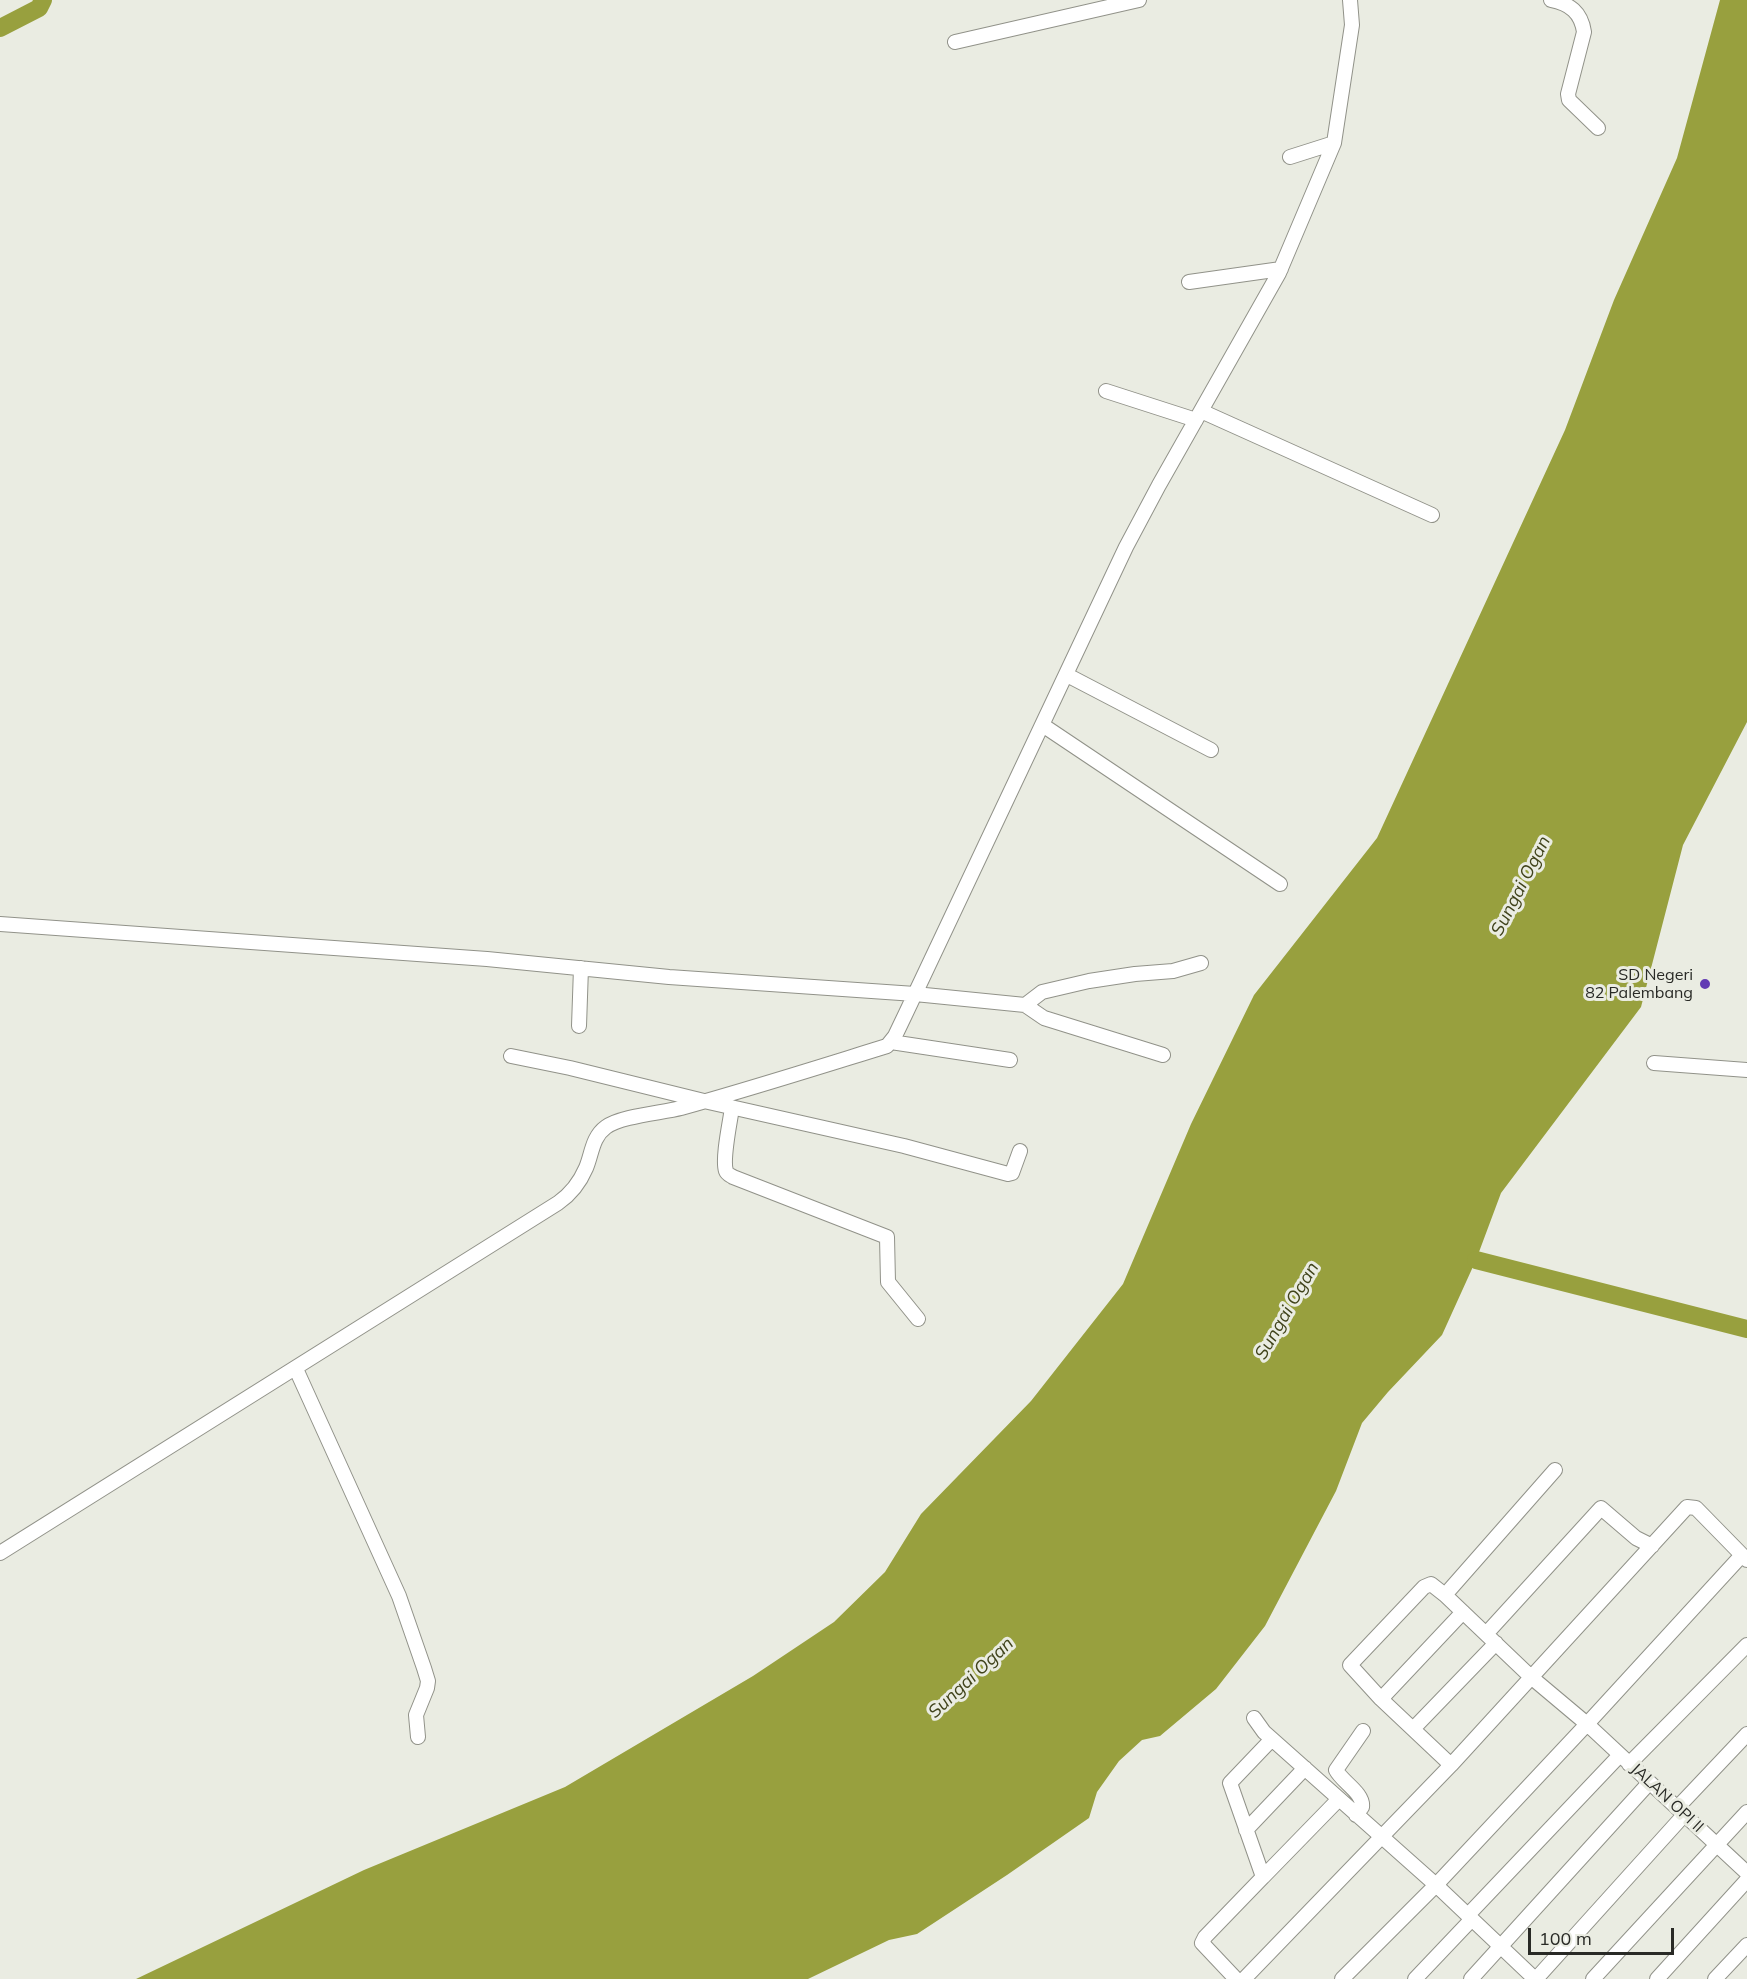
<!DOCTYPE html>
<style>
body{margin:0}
#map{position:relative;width:1747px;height:1979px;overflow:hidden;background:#eaece2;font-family:Mulish,sans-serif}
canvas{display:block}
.scale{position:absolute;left:1528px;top:1928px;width:146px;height:27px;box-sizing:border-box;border:3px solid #292a26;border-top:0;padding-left:8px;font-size:18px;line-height:21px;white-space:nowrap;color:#292a26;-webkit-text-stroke:4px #eaece2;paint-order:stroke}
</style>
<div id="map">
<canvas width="1747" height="1979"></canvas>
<div class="scale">100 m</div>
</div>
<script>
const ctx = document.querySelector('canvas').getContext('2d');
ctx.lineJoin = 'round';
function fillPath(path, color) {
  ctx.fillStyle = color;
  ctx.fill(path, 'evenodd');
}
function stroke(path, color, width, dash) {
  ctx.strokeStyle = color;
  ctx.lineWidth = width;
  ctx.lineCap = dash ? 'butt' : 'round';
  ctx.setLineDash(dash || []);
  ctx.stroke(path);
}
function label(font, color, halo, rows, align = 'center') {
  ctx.font = font + ' Mulish,sans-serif';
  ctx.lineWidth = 6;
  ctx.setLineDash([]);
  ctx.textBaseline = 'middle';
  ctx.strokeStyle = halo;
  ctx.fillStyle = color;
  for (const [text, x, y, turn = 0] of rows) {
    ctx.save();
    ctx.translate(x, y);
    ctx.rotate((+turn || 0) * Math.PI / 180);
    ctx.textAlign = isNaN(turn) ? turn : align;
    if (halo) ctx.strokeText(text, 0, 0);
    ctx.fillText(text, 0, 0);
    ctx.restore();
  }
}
fillPath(new Path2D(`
 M1720 0H1747V722L1683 845 1641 1007 1501 1193 1476 1260 1442 1335 1388 1392 1362 1423 1336 1491 1265 1626 1216 1689 1160 1736 1142 1740 1119 1761 1097 1792 1089 1818 1007 1875 917 1934 889 1940 808 1979H136L364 1870 565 1787 753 1676 834 1622 885 1572 921 1514 1031 1401 1123 1284 1191 1124 1254 995 1377 838 1565 430 1614 300 1677 158Z`), '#98a03e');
stroke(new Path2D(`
 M0 28 39 8 43 0
 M1476 1260 1747 1329`), '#98a03e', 18);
const minor = new Path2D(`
 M1551 0C1570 4 1581 12 1584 32L1568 94 1569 100 1598 128
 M955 42 1139 0
 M1290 157 1334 143
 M1189 282 1281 269
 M1106 391 1196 420
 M1201 411 1432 515
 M1067 675 1211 750
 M1044 726 1280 884
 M0 924 487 959 669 977 915 994 1025 1005 1044 1018 1163 1055
 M1025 1005 1042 992 1089 981 1135 974 1173 971 1201 963
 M579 1026 581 968
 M891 1042 1010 1060
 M511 1056 570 1068 704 1101 904 1146 1008 1174 1012 1173 1020 1151
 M1654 1063 1747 1070
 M732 1108C730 1122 722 1159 726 1171 727 1174 730 1175 733 1177L887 1237 888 1282 918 1319
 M296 1369 399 1596 424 1668 428 1681 427 1688 416 1715 418 1737
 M0 1553 558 1203C571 1194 580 1182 586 1168 592 1154 592 1137 606 1127 621 1116 661 1113 681 1108 750 1089 819 1067 887 1046L895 1036 906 1013 1126 547 1159 485 1279 273 1334 143 1352 25 1350 0
 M1747 1560 1742 1555 1587 1724 1747 1873
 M1445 1595 1555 1470
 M1486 1634 1601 1508 1636 1538 1652 1546
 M1381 1699 1463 1612
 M1413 1729 1496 1643
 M1629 1764 1747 1645
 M1451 1765 1687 1507 1696 1508 1742 1555
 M1677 1808 1747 1734
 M1356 1815 1362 1807C1364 1793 1342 1782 1336 1770L1363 1731
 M1246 1830 1305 1768
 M1263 1877 1339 1799
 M1468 1915 1620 1755
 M1236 1979 1202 1943 1205 1937 1263 1877 1230 1783 1272 1739
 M1244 1979C1313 1908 1382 1837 1451 1765L1381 1699 1350 1665 1424 1587 1431 1584 1445 1595 1531 1677 1587 1724 1436 1885 1264 1732 1254 1718
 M1342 1979 1436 1885 1535 1979
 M1415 1979 1472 1919
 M1471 1979 1649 1783
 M1536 1979 1684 1815
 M1593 1979 1747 1812
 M1657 1979 1747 1880
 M1715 1979 1747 1945`);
stroke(minor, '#919289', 16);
stroke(minor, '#fff', 14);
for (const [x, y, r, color] of [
 [1705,984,6,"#623bb3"]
]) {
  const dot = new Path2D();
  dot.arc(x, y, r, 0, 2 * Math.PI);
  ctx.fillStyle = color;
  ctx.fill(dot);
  stroke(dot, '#eaece2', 2);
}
label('16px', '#292a26', '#eaece2', [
 ["SD Negeri",1693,975],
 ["82 Palembang",1693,993]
], 'right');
label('16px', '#292a26', '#eaece2', [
 ["JALAN OPI II",1667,1798,43]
]);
label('italic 18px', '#40431b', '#eaece2', [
 ["Sungai Ogan",1521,886,-63],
 ["Sungai Ogan",1287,1311,-60],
 ["Sungai Ogan",971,1678,-43]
]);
</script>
